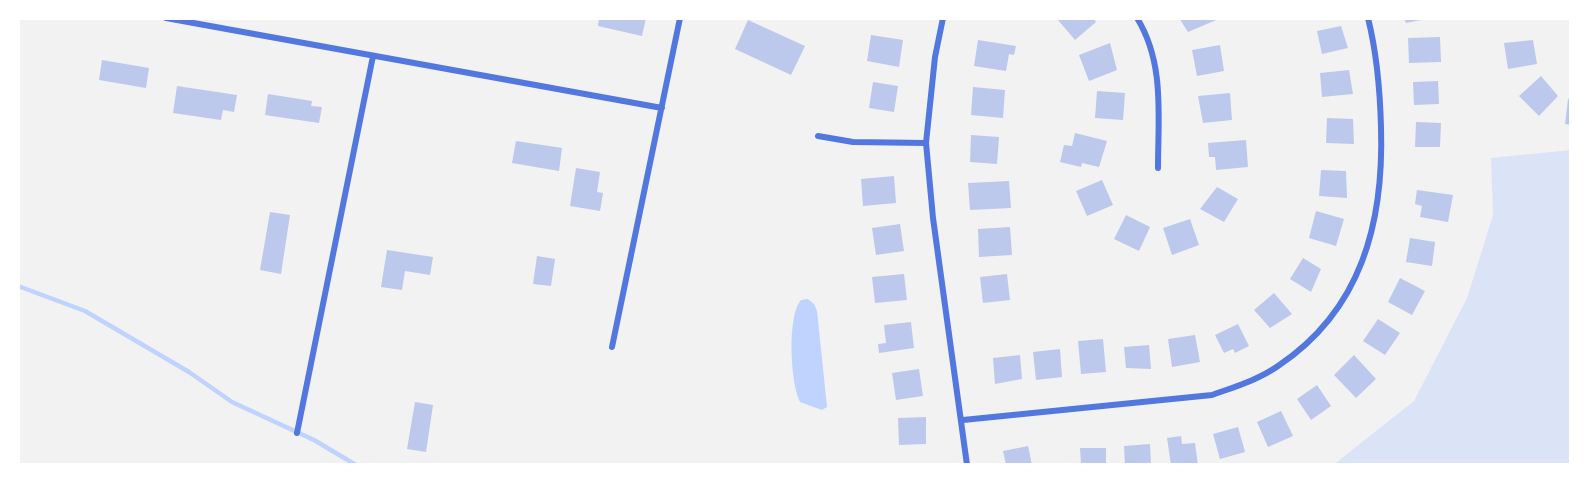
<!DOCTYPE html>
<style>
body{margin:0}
#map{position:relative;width:1589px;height:483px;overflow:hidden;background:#f2f2f2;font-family:Rubik,sans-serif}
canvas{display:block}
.frame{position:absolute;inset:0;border:20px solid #fff;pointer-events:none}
</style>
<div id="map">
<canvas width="1589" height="483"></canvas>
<div class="frame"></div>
</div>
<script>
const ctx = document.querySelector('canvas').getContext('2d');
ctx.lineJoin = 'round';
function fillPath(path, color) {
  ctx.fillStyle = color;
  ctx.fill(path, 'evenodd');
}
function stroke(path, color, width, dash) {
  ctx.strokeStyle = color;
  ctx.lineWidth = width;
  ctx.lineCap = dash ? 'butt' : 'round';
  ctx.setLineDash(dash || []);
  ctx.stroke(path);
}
fillPath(new Path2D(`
 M1571 150V465H1333L1414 401 1467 298 1493 215 1491 158Z`), '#dbe4f7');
fillPath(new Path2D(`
 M808 299 814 304 817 311 827 407 822 410 800 402C790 383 787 315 801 300Z`), '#bfd3fe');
stroke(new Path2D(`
 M18 286 85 311 189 372 232 402 314 440 356 465`), '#bfd3fe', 4.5);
fillPath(new Path2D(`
 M599 18H646L642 36 598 26Z
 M1061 18H1093L1096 22 1075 40 1058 20Z
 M1179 18H1221L1188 32Z
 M1404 18H1426V19L1406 23Z
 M748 20 805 46 791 75 735 49Z
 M1341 26 1348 48 1322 54 1317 31Z
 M871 35 903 40 899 67 867 61Z
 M1440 37 1441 62 1409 63 1408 38Z
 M978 40 1016 46 1014 55 1009 54 1006 71 974 66Z
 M1533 40 1537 64 1508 69 1504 43Z
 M1110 43 1117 70 1089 81 1079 55Z
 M1220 45 1224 71 1197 76 1192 50Z
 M102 60 149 68 146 88 99 80Z
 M1349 70 1353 94 1322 97 1320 73Z
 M1541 76 1558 96 1539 116 1519 96Z
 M1438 81 1439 104 1414 105 1413 82Z
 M873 82 898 86 894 112 869 108Z
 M177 86 237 95 234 112 223 110 221 120 173 113Z
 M973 87 1005 90 1003 118 971 115Z
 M1097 91 1125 93 1123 120 1095 118Z
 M1230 93 1232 120 1203 123 1198 96Z
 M268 94 312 101 311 106 322 107 319 123 265 115Z
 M1568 99H1571V125L1565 124Z
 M1327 118 1353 119 1354 144 1326 143Z
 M1416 122 1441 123 1440 147H1415Z
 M1075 133 1107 141 1099 167 1082 163 1081 167 1060 162 1064 145 1072 146Z
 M971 135 999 137 997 164 970 162Z
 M1246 140 1248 167 1216 170 1215 157H1209L1208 143Z
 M516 141 562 148 559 171 512 163Z
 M576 168 600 172 597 192 603 193 600 211 570 206Z
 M1321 170 1346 171 1347 198 1319 196Z
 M894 176 896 203 863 206 861 179Z
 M1102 180 1113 205 1087 216 1076 191Z
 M1009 181 1011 208 970 210 968 183Z
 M1217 187 1238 199 1224 222 1200 209Z
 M1417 190 1453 195 1448 222 1420 217 1422 206 1415 204Z
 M1316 211 1344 219 1336 246 1309 238Z
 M270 212 290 215 281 274 260 270Z
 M1126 215 1150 227 1139 251 1114 239Z
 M1190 219 1199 245 1172 255 1163 228Z
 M900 224 904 251 876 255 872 228Z
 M1010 227 1012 255 979 257 978 229Z
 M1410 238 1435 242 1432 266 1406 262Z
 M387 250 433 257 430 275 405 271 402 290 381 287Z
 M537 256 555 259 551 286 533 284Z
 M1303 258 1321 269 1311 292 1290 279Z
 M904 274 907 300 875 303 872 277Z
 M1007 274 1010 300 983 303 980 277Z
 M1400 278 1425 291 1412 315 1388 302Z
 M1274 293 1292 314 1270 328 1254 310Z
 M1378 319 1400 333 1385 355 1363 341Z
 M911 322 914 348 879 353 878 344 886 343 884 325Z
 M1238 324 1249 346 1235 353 1233 349 1224 353 1215 335Z
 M1195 335 1200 362 1172 367 1168 339Z
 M1103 339 1106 372 1081 374 1078 341Z
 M1149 345 1151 369 1126 368 1124 347Z
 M1060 349 1062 377 1036 380 1033 352Z
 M1020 355 1022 379 995 384 993 358Z
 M1354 355 1376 379 1356 398 1334 375Z
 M919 369 923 396 896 400 892 373Z
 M1317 385 1331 406 1311 420 1297 399Z
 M415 402 433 405 426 452 407 449Z
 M1281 411 1293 436 1268 447 1257 422Z
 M926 417V444L899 445 898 418Z
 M1238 427 1245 452 1220 459 1213 434Z
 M1181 436 1182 444 1195 443 1198 465H1171L1167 438Z
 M1150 444 1151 465H1125L1124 446Z
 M1028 446 1032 465H1006L1003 451Z
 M1080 448H1106V465H1081Z`), '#bdc9ec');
stroke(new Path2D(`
 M166 18 662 108
 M943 18 935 57 926 143 933 218 967 465
 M1137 18C1165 63 1158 117 1158 168
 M818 136 853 142 926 143
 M612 347 680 18
 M963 420 1212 395C1234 387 1258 380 1278 366 1362 310 1384 222 1381 127 1380 89 1377 54 1368 18
 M297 433 373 56`), '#5277de', 6);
</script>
